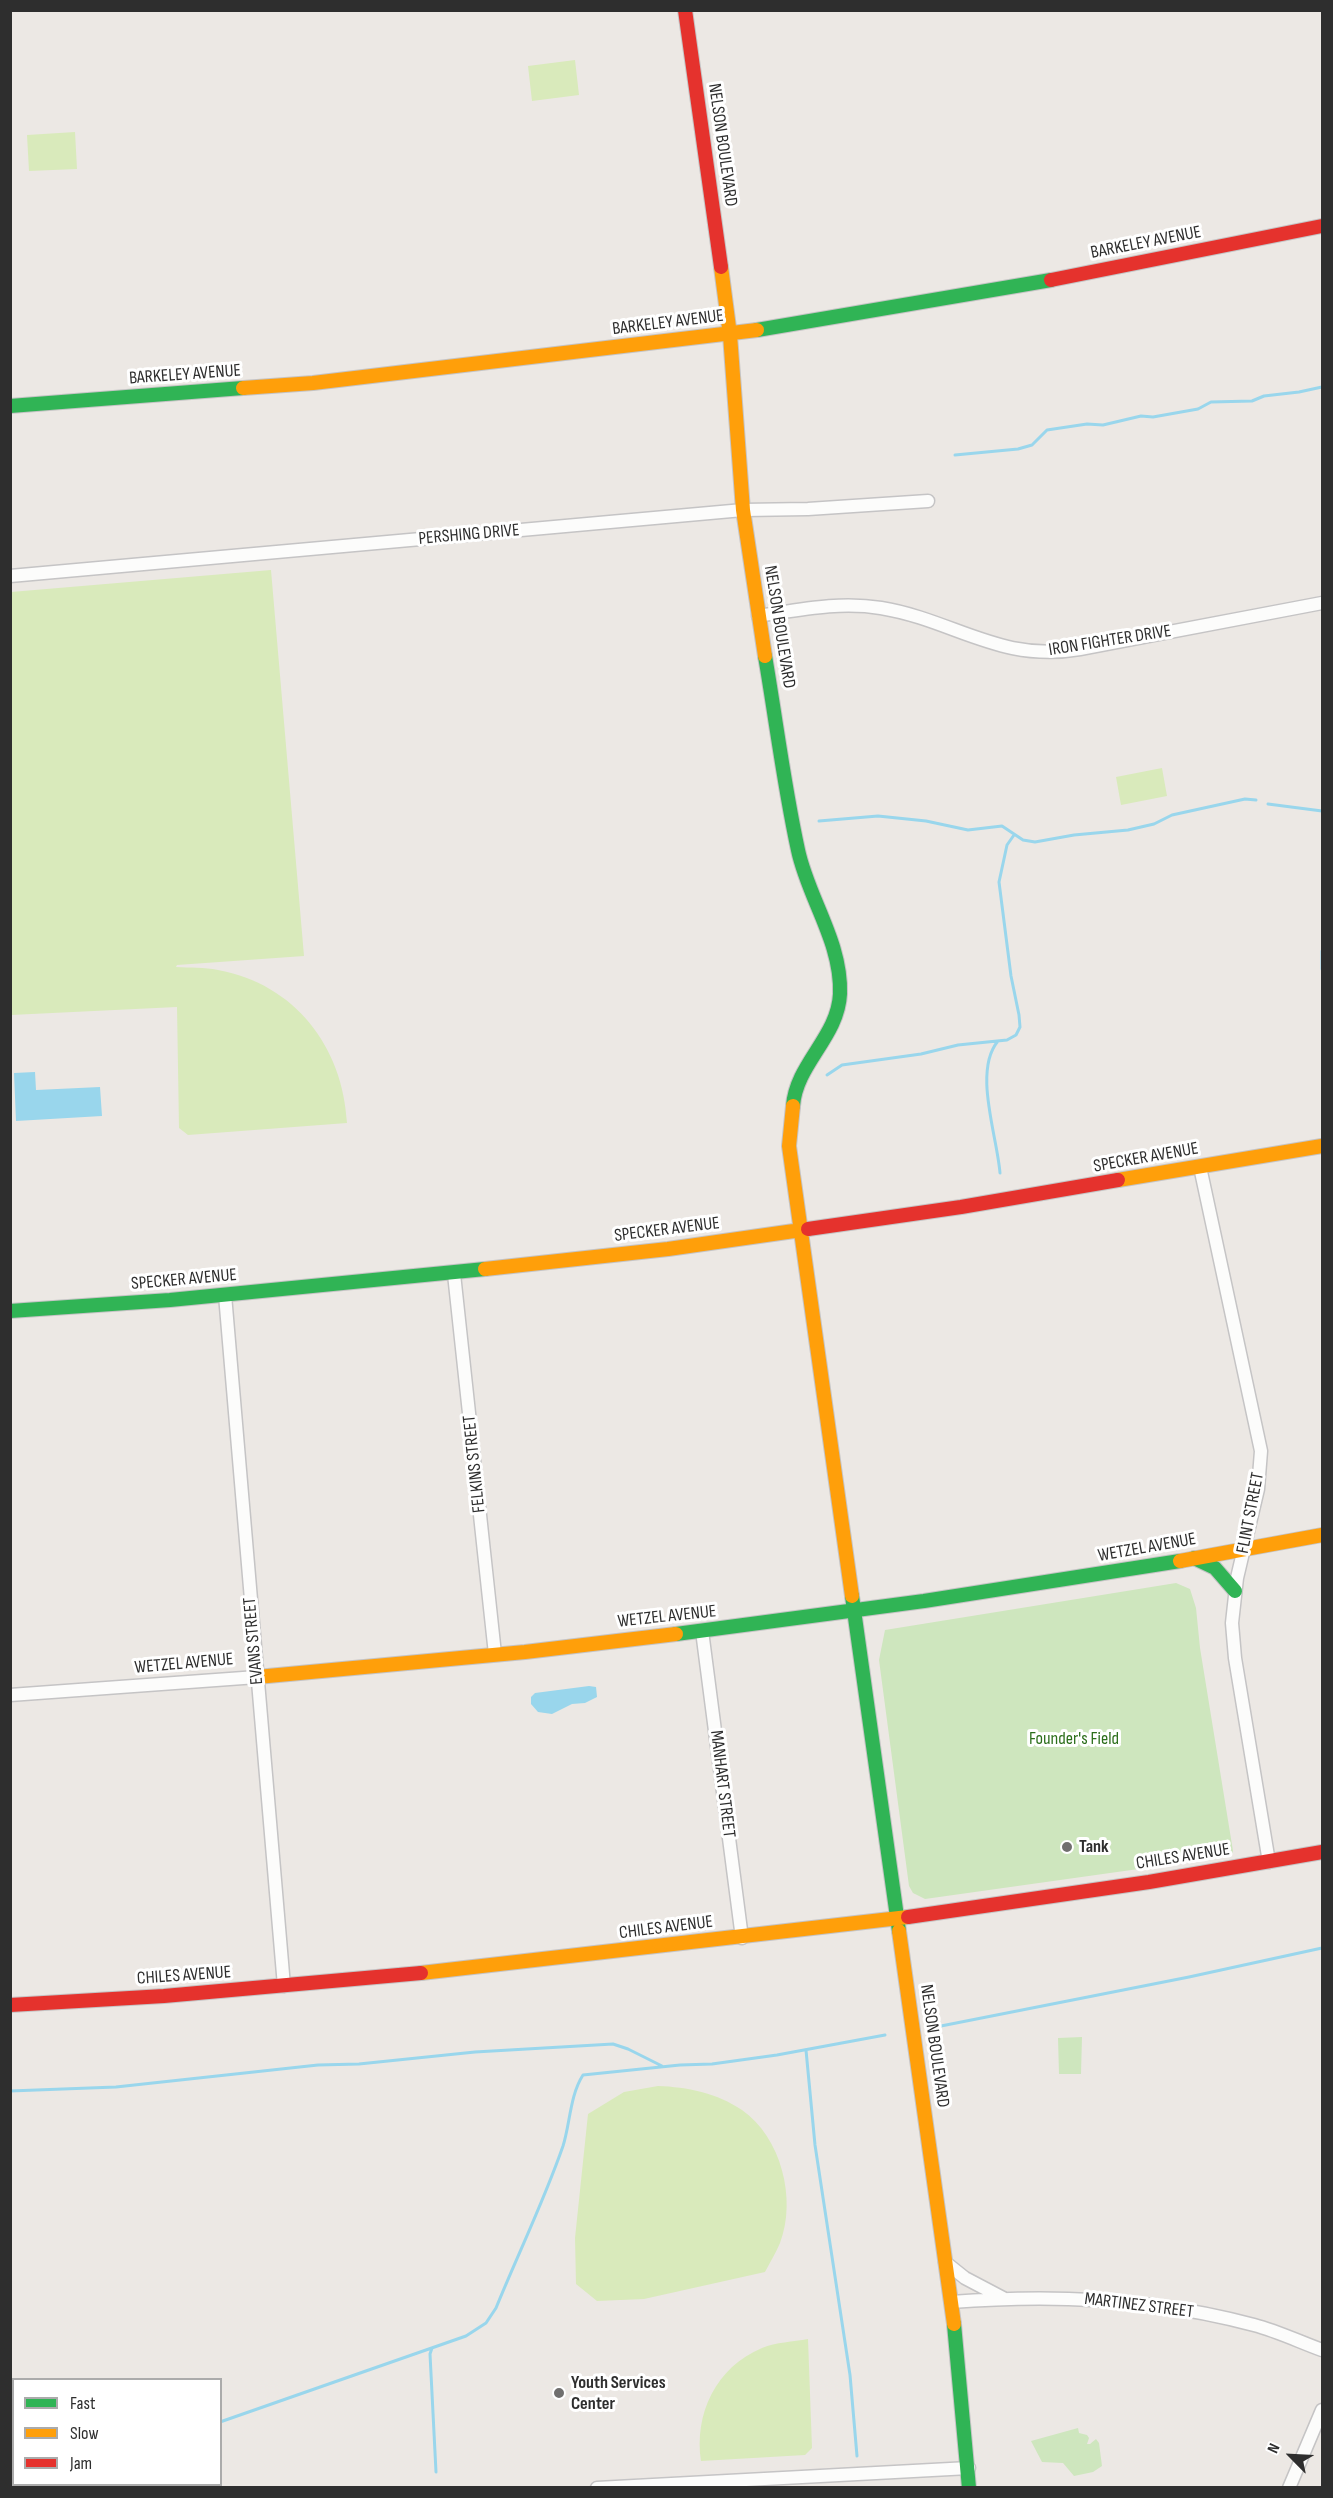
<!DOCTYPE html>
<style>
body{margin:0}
#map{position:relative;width:1333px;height:2498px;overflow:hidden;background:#ece8e4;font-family:"Sofia Sans Condensed",sans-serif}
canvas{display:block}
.frame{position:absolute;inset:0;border:12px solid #2e2e2e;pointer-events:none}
.legend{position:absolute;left:12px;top:2378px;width:210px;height:108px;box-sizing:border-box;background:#fff;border:2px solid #ababab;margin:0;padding:8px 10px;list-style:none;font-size:18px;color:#2e2e2e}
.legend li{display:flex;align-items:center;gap:12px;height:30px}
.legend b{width:30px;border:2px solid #ababab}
.north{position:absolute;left:1261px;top:2426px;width:60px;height:60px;-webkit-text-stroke:4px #fff;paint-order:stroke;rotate:294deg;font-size:16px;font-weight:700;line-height:24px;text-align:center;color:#2e2e2e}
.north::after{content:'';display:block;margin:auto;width:21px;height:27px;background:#2e2e2e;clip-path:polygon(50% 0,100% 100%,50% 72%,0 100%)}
</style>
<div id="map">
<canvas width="1333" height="2498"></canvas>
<div class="frame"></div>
<ul class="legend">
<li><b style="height:8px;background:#30b455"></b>Fast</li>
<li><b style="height:8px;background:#ff9f0a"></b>Slow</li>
<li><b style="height:8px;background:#e5322d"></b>Jam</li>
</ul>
<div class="north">N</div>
</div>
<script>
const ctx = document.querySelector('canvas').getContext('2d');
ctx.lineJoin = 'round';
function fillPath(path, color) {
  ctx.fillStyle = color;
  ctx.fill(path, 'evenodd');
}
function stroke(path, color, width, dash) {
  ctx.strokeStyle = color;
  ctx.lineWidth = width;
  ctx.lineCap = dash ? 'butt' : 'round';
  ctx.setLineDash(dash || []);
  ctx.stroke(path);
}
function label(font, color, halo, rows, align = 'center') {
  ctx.font = font + ' "Sofia Sans Condensed",sans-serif';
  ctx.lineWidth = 6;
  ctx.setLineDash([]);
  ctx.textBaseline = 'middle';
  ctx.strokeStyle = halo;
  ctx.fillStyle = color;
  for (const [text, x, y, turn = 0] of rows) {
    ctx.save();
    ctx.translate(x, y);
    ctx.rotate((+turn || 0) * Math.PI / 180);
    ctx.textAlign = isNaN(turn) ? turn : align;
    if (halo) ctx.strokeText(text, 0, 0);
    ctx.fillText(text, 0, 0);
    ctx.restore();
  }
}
fillPath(new Path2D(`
 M1176 1583 1190 1589 1196 1608 1200 1648 1233 1851 1231 1856 925 1899 913 1893 909 1886 879 1660 885 1630Z
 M1082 2037 1081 2074H1059L1058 2038Z
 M1078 2428 1079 2433 1087 2435 1089 2438 1087 2444H1090L1096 2439 1099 2443 1102 2466 1093 2472 1074 2476 1063 2463 1042 2462 1031 2441Z`), '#cee6be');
fillPath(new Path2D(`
 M575 60 579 95 532 101 528 66Z
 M75 132 77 169 29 171 27 135Z
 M271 570 304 956 177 965 176 967C190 968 204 967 218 970 295 984 343 1047 347 1123L188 1135 179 1128 177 1007 11 1015V592Z
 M1162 768 1167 796 1121 805 1116 777Z
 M658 2086C687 2087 717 2093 742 2110 781 2137 797 2199 780 2243 776 2253 770 2262 765 2272L644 2299 597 2301 576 2284 575 2238 588 2114 624 2092Z
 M808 2339 812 2448 805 2455 701 2461C694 2414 716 2367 762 2348 776 2342 793 2342 808 2339Z`), '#d9eabb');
fillPath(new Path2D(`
 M35 1072 36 1090 100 1087 102 1116 16 1121 14 1073Z
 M589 1686 596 1687 597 1697 585 1703 572 1704 552 1714 538 1712 531 1704V1697L535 1693Z`), '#99d6ec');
stroke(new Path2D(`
 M955 455 1018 449 1032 445 1047 430 1087 424 1103 425 1141 416 1153 417 1198 409 1211 402 1252 401 1264 396 1299 392 1322 387
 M1268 804 1322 811
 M819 821 878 816 926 821 968 830 1002 826 1023 840 1035 842 1074 835 1128 830 1154 824 1172 815 1245 799 1256 800
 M1322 951V969
 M998 1041C973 1071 997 1135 1000 1173
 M827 1075 842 1065 921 1054 958 1045 1007 1040 1016 1035 1020 1027 1019 1015 1011 976 999 882 1007 845 1014 835
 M941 2026 1189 1977 1322 1948
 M806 2050 815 2145 850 2375 857 2456
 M10 2091 116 2087 318 2065 359 2064 475 2052 613 2044 628 2049 662 2066
 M432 2348 430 2354 436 2472
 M220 2422 466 2336 486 2323 496 2308C518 2254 544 2201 563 2146 570 2124 570 2095 583 2075L680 2065 712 2064 777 2055 885 2035
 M136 2484V2485
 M36 2488 45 2484`), '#99d6ec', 3);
const street = new Path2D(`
 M10 576 743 510 808 509 928 501
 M758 616C799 610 839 601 881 608 954 620 1000 663 1080 649L1322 603
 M1200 1167 1261 1451 1258 1489 1237 1578 1232 1623 1235 1658 1269 1862
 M454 1274 495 1654
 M225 1295 284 1986
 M702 1631 742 1938
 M10 1695 257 1677
 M945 2262 965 2278 1003 2298
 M951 2302C1052 2294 1155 2298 1254 2325 1277 2331 1300 2342 1322 2350
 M597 2488 969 2468
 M1289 2488 1322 2410`);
const fast = new Path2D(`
 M757 330 1051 280
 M10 406 243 388
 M765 656C776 720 784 786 798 850 808 898 842 942 840 994 838 1037 796 1064 793 1106
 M10 1311 170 1300 485 1269
 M1194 1558 1215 1568 1235 1591
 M852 1596 899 1931
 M676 1634 924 1601 1180 1561
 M954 2324 969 2488`);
const slow = new Path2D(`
 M721 267 730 335 743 510 765 656
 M243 388 313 383 757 330
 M793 1106 789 1146 852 1596
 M1118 1180 1322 1146
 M485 1269 668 1249 808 1229
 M1180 1561 1322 1535
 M257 1677 525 1652 676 1634
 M899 1931 954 2324
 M421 1973 908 1917`);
const jam = new Path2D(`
 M685 10 721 267
 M1051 280 1322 226
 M808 1229 961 1207 1118 1180
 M908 1917 1149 1882 1322 1852
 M10 2005 164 1996 421 1973`);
stroke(street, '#c5c4c5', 15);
stroke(fast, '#c5c4c5', 16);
stroke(slow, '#c5c4c5', 16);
stroke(jam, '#c5c4c5', 16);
stroke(street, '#fcfcfb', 12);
stroke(fast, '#30b455', 14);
stroke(slow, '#ff9f0a', 14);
stroke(jam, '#e5322d', 14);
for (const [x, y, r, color] of [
 [1067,1847,6,"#706f6e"],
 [559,2393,6,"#706f6e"]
]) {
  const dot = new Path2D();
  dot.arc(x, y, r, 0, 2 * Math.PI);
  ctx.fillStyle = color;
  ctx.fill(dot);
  stroke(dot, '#fff', 2);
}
label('18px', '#2e2e2e', '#fff', [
 ["NELSON BOULEVARD",722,145,82],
 ["BARKELEY AVENUE",1146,243,-11],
 ["BARKELEY AVENUE",668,323,-7],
 ["BARKELEY AVENUE",185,375,-4],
 ["PERSHING DRIVE",469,535,-5],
 ["NELSON BOULEVARD",779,627,81],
 ["IRON FIGHTER DRIVE",1110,641,-9],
 ["SPECKER AVENUE",1146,1158,-10],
 ["SPECKER AVENUE",667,1230,-7],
 ["SPECKER AVENUE",184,1280,-5],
 ["FELKINS STREET",475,1464,-96],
 ["FLINT STREET",1251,1513,-79],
 ["WETZEL AVENUE",1147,1548,-10],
 ["WETZEL AVENUE",667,1617,-6],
 ["EVANS STREET",254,1641,-95],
 ["WETZEL AVENUE",184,1664,-5],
 ["MANHART STREET",722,1784,83],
 ["CHILES AVENUE",1183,1857,-9],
 ["CHILES AVENUE",666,1928,-7],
 ["CHILES AVENUE",184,1976,-4],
 ["NELSON BOULEVARD",934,2046,82],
 ["MARTINEZ STREET",1139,2306,7]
]);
label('18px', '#2c6e1b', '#fff', [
 ["Founder's Field",1074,1739]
]);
label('bold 18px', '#2e2e2e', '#fff', [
 ["Tank",1079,1847],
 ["Youth Services",571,2383],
 ["Center",571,2404]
], 'left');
</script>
